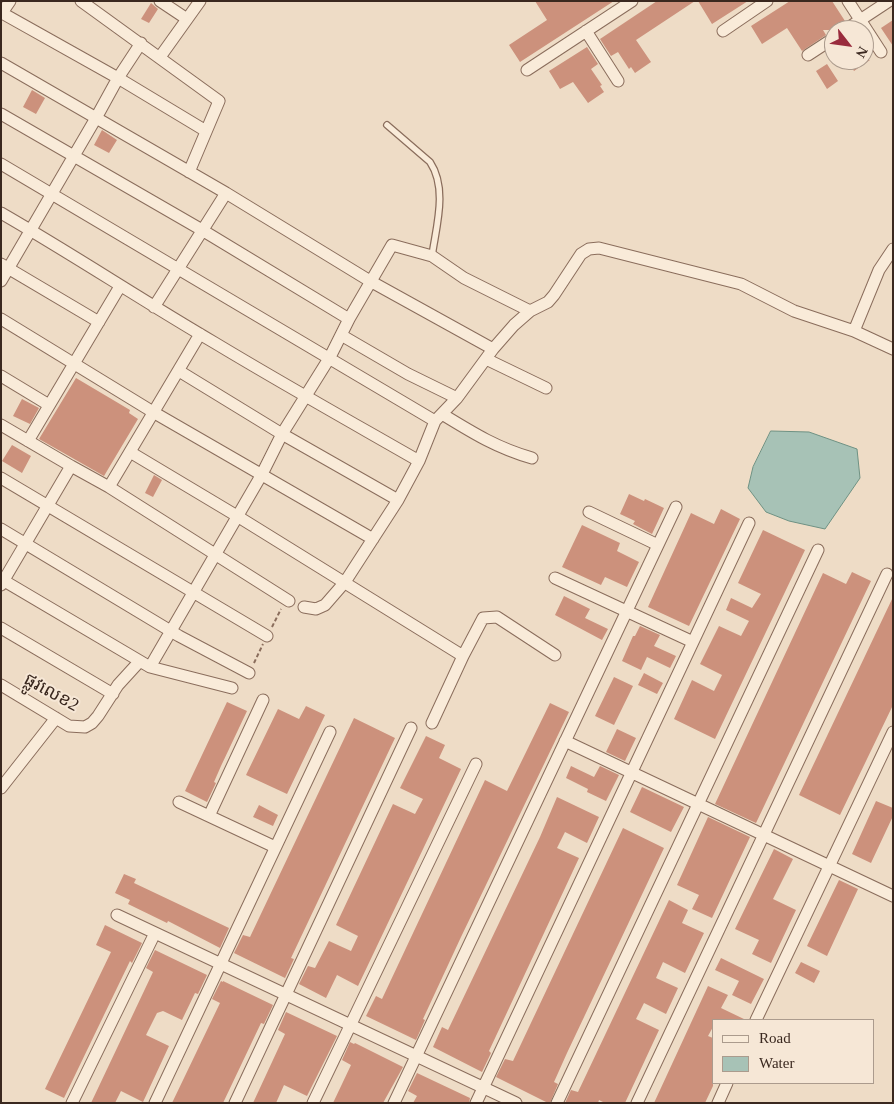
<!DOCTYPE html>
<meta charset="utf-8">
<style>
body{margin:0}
#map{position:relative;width:894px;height:1104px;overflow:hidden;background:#eedcc6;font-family:"Times New Roman",serif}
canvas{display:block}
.frame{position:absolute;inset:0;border:2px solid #3a281f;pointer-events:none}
.legend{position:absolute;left:712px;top:1019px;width:162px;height:65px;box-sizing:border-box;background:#f6e7d6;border:1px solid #ab9b8d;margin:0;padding:6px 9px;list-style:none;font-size:15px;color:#3a281f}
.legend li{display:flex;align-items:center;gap:10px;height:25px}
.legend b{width:25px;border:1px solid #ab9b8d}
.north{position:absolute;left:824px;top:20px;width:50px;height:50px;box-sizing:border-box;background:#f6e7d6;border:1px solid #ab9b8d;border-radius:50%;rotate:120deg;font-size:14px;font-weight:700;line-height:20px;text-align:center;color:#3a281f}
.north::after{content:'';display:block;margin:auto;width:18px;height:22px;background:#992b3d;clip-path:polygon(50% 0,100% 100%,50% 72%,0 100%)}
</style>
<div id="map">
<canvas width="894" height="1104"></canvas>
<div class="frame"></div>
<ul class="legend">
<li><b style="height:6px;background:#f9ebd9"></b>Road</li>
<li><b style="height:14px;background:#a7c2b6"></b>Water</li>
</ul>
<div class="north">N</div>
</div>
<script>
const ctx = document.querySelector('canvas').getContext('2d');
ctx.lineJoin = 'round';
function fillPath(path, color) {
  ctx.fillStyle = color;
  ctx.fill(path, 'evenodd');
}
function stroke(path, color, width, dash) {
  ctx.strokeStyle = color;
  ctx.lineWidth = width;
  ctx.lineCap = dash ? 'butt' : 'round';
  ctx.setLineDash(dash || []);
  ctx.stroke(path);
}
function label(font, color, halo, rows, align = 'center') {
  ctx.font = font + ' "Times New Roman","Noto Sans Khmer",serif';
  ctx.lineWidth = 4;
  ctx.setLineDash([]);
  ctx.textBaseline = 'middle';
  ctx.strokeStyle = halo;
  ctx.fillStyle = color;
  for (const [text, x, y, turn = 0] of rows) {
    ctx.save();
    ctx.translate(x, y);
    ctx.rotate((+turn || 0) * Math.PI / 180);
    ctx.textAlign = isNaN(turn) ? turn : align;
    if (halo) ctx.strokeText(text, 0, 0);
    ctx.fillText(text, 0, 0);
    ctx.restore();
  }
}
const water = new Path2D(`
 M771 431 809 432 857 449 860 478 825 529 789 521 766 512 748 488 753 467Z`);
fillPath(water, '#a7c2b6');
stroke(water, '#6e9183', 1);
fillPath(new Path2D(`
 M535 1H614L520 62 509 45 547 20Z
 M657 1H695L636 40 651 62 635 73 631 67 629 69 618 52 611 56 600 39Z
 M698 1H748L712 24Z
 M790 1H832L845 21 839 26 838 30H823L826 35 802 51 787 28 762 44 751 26Z
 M151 3 158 9 149 23 141 19Z
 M893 20V46L881 28Z
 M587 47 598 64 591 69 602 85 600 86 604 92 588 103 573 82 560 89 549 71Z
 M847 60H870L854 71Z
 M827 64 838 81 827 89 816 71Z
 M32 90 45 98 36 114 23 107Z
 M102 130 117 140 109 153 94 145Z
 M76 378 130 410 129 413 138 419 104 476 39 439Z
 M22 399 39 408 30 424 13 416Z
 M12 445 31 456 22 473 2 461Z
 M154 475 162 480 153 497 145 493Z
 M629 494 644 501 645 499 664 508 652 534 633 524 635 521 620 514Z
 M721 509 740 519 689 626 648 607 691 513 714 524Z
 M582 525 620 543 617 551 639 562 627 587 605 577 601 585 562 567Z
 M763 530 805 550 715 739 674 719 692 680 714 691 722 675 700 664 719 626 741 636 749 621 726 610 731 598 752 608 761 594 738 583Z
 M852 572 871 581 756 823 715 804 823 573 846 584Z
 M564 596 590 609 585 618 608 629 602 640 555 615Z
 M893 597V705L840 815 799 795Z
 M640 626 660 635 654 646 676 656 670 668 647 657 641 670 622 661 633 636H635Z
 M644 673 663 683 657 694 638 685Z
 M614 677 633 686 614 725 595 716Z
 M227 702 247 711 221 766 214 782 216 783 207 802 185 791Z
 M550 703 569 712 461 937 423 1019 425 1020 416 1040 366 1016 376 996 382 999 485 780 507 791Z
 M306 706 325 715 287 794 246 775 278 709 299 719Z
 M354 718 395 738 291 958 294 959 285 978 234 953 243 935 250 937Z
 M617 729 636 738 625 761 606 752Z
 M426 736 445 745 439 758 461 769 358 986 337 975 326 998 299 984 308 966 315 968 329 941 351 951 358 936 336 925 393 804 415 814 423 799 400 788Z
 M571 766 594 777 600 766 619 775 606 801 587 792 588 789 566 778Z
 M642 787 684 807 671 832 630 812Z
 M557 797 599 817 587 843 565 832 557 848 579 858 489 1051 491 1053 482 1072 433 1047 442 1027 448 1030 540 837Z
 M876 801 893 808V816L871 863 852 854Z
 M259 805 278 815 273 826 253 817Z
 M708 817 750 837 712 918 692 909 699 895 677 885Z
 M623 828 664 848 567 1053 554 1082 558 1084 550 1103H548L496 1077 505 1059 513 1061Z
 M774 849 793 859 773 899 796 910 771 963 752 954 759 940 735 929Z
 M124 874 136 879 134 883 229 928 220 948 168 921 167 923 128 904 130 900 115 893Z
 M839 880 858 889 827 956 807 946Z
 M669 900 688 910 682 923 704 933 685 973 663 962 656 978 678 988 666 1014 644 1003 636 1019 659 1030 625 1103H605L599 1100 598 1103H565L571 1090 578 1092Z
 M105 925 142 943 132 963 130 961 64 1098 45 1089 111 952 96 945Z
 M155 950 207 975 198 994 195 993 182 1020 163 1011 157 1013 146 1035 169 1046 143 1102 121 1091 115 1103H91L153 972 146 968Z
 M721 958 764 979 751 1004 732 995 739 981 715 970Z
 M801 962 820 971 814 983 795 973Z
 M221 981 223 982V981L273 1005 264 1024 261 1023 223 1103H172L220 1003 212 999Z
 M708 986 728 995 721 1008 746 1020H713V1027L708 1036 713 1038V1086L705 1103H654Z
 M286 1012 337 1036 307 1096 284 1085 276 1103H253L285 1034 278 1030Z
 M350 1042 354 1044 355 1043 403 1067 383 1103H333L351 1065 342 1060Z
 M417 1073 470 1098 469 1103H413L417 1096 408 1091Z`), '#cc917c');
const lane = new Path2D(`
 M387 125 430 162C448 189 436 227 432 256`);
const street = new Path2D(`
 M81 1 219 101 189 172
 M160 1 187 19
 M848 1 881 52
 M2 13 118 78 206 131
 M1 14 10 1
 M845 30 889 1
 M586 31 618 81
 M723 31 767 1
 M808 55 834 38
 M160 57 200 1
 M1 63 226 193 370 281 493 349
 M527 70 632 1
 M1 114 202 230 349 319
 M1 164 435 421
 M1 213C74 255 143 301 215 343 283 384 351 422 419 461
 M1 264 99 322
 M1 281 96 118 118 78 141 43
 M154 307 226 193
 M1 319 153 412 373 539
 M854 331 879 270 893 249
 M341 335 408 374 457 398
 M486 359 546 388
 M179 371 282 434 398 500
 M1 376 49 405
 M442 414C473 433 497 448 532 458
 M1 425 71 466 109 487 289 601
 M28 441 119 288 122 287
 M130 452 237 516 463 656
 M1 478 267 636
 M109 487 200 334
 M589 512 658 545
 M1 529 179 636 249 673
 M555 578 693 642
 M1 579 150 667 232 688
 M1 585 71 466
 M304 607 316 609 325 605 345 582 398 500 419 461 435 421 457 398 493 349 514 325 530 311 548 302 554 295 581 254 589 249 599 248 741 284 794 311 854 331 893 349
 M1 628 113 694
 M150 667 262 474 282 434 330 357 349 319 392 245 432 256 464 278 530 311
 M1 685 69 726 85 727 92 723 98 716 118 685 139 662
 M432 723 463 656 483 618 497 617 555 655
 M565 741 893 896
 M1 788 56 718
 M179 802 275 847
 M209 816 263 700
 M117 915 516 1103
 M756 1020 893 732
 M72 1103 155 933
 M155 1103 330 732
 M235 1103 411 728
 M313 1103 476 764
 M394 1103 676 507
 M476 1103 749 523
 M557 1103 818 550
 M637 1103 887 574
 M718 1103 727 1083`);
stroke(lane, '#8a6d5c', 8);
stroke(street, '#8a6d5c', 13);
stroke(new Path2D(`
 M272 627 281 609
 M254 663 263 644`), '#8a6d5c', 2, [4, 2.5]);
stroke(lane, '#f9ebd9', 5.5);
stroke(street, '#f9ebd9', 11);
label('18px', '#3a281f', '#f6e7d6', [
 ["ផ្លូវលេខ2",51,693,29]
]);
</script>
